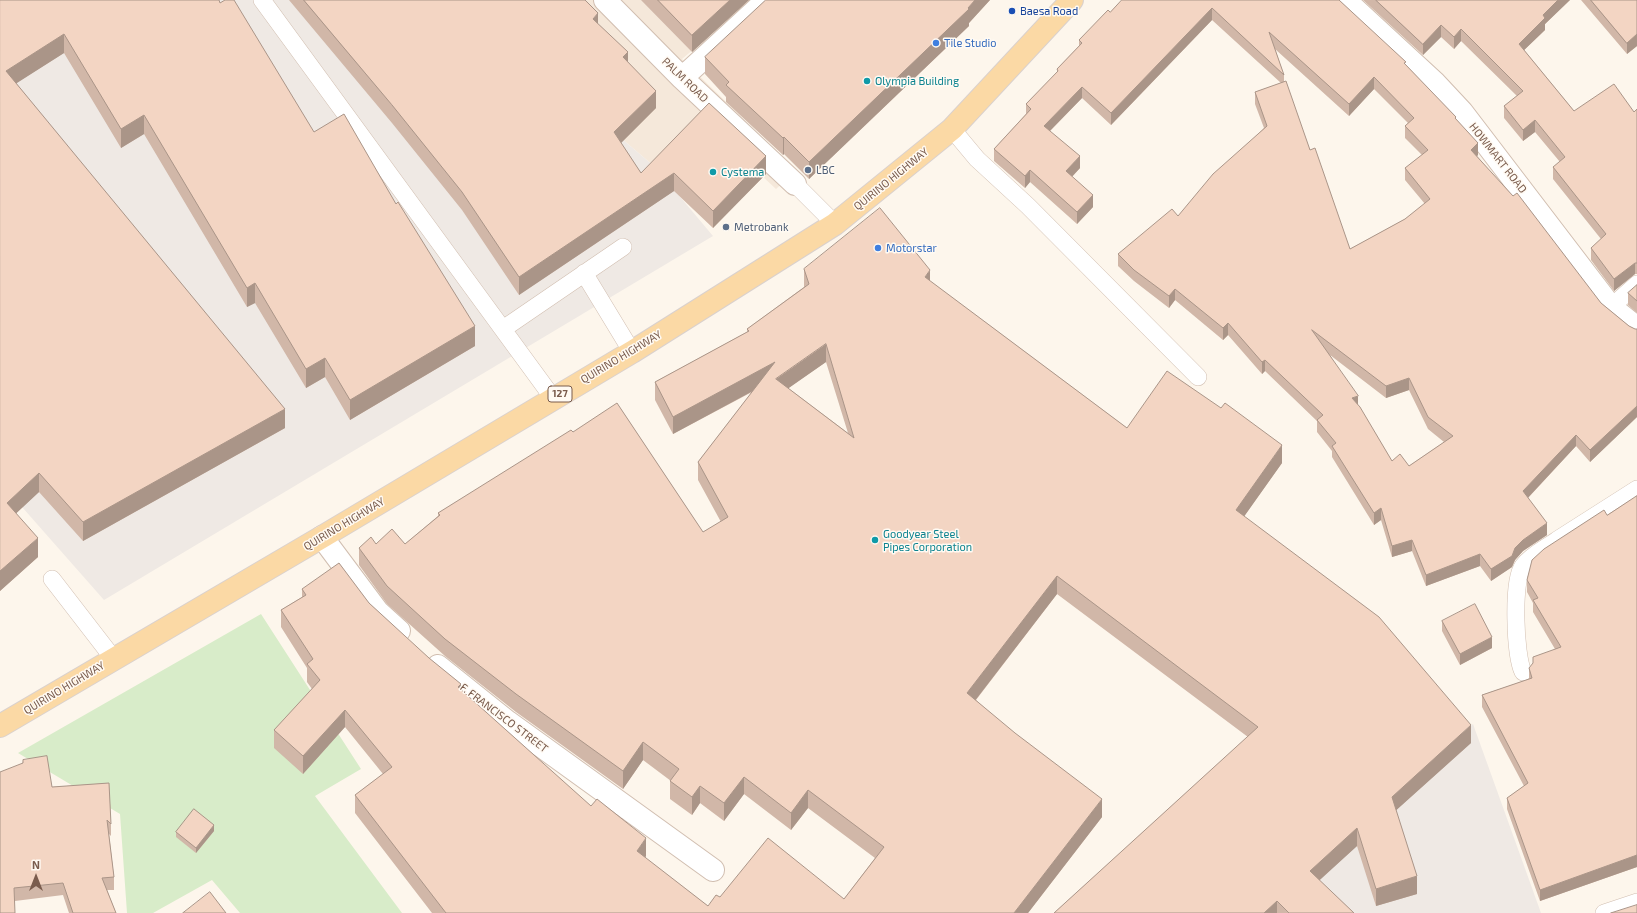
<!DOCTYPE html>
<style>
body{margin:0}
#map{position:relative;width:1637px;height:913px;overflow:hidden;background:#fdf6ec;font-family:"Exo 2",sans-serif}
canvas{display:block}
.north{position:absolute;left:16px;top:857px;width:40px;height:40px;-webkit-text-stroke:3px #fffaf3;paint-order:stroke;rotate:0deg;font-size:11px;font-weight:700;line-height:16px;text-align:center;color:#7a5c4d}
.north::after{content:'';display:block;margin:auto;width:14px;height:18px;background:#7a5c4d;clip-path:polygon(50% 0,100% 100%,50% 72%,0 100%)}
</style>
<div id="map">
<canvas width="1637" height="913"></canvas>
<div class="north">N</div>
</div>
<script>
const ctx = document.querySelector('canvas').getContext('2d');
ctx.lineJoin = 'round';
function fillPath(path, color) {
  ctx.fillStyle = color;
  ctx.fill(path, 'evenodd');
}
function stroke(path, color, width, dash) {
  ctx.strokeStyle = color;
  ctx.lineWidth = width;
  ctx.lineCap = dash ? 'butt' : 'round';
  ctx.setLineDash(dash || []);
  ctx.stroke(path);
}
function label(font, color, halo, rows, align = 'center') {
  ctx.font = font + ' "Exo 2",sans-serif';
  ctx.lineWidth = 3;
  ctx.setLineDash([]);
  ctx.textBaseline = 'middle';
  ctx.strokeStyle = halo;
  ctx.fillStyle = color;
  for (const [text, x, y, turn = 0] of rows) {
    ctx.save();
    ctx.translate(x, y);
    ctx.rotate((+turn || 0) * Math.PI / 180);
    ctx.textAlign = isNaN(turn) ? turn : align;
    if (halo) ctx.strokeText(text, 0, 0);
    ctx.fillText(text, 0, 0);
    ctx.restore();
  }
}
fillPath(new Path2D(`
 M468 0H752L682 59 796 170 776 189 704 122 655 167 513 46Z`), '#f5e8da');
fillPath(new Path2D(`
 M0 0H468L513 46 655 167 713 236 104 600 0 482Z
 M1473 724 1541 913H1264Z`), '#efe9e4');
fillPath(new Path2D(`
 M261 614 361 769 315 796 402 913H240L212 880 153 913H127L120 814 18 753Z`), '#d8ecc9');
const service = new Path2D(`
 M262 0 553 398
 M952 129 977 159 1028 206 1198 377
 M795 184 835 224
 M584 273 632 352
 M1611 307 1637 284
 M503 329 623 247
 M52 579 113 658
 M1523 672C1515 655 1512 581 1523 566 1531 555 1546 548 1557 540 1584 523 1610 506 1637 489
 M1604 913 1637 902`);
const minor = new Path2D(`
 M605 0 682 78 795 184
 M682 78 767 0
 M322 537 378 612 399 631
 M438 666 508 722 713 870`);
const tertiary = new Path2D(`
 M1345 0 1434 82 1462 112 1611 307 1637 328`);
const primary = new Path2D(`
 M0 726 322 537 632 352 835 224 952 129 1072 0`);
stroke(service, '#d1beb0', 18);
stroke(minor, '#d1beb0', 24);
stroke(tertiary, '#d1beb0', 24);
stroke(primary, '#dad1cd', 24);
stroke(service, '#fff', 17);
stroke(minor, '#fff', 22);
stroke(tertiary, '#fff', 22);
stroke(primary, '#fbd9a5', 22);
fillPath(new Path2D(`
 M0 0 314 132 475 346 350 420 325 377 306 388 255 303 247 307 144 134 121 148 64 53 16 83 285 428 83 541 39 492 16 513 38 557 0 591Z
 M289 0H585L598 24 628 62 656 108 621 143 641 173 766 174 713 228 674 191 519 295 462 210 392 123Z
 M641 0H749L692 52Z
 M766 0H990L969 23V26L809 179 784 154 783 155 726 102V97L705 74V57Z
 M1339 0 1406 65 1456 119 1478 155 1477 156 1601 303 1629 326 1635 329H1637V417L1590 462 1576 446 1528 498 1547 535 1523 551 1515 560 1512 567 1491 581 1480 566 1426 586 1412 551 1392 557 1381 520 1374 525 1332 457V451L1317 432V421L1265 371 1262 374 1228 335 1223 340 1175 300 1169 308 1134 281 1118 266V254L1178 216 1264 128 1255 104V92L1281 83 1212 20 1111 125 1082 98 1050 131 1080 168 1072 177 1093 207 1077 224 1030 182 1025 188 994 161V149L1026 114V104L1057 73V69L1079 46V40L1110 12ZM1275 49 1349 116 1374 89 1408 123 1405 126V138L1422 155 1405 168V180L1425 204 1405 219 1350 249 1310 150 1284 82V75ZM1330 355 1386 398 1409 390 1428 429 1444 442 1409 466 1392 461 1358 405Z
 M1363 0H1570L1545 24V30L1524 50 1574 111 1634 112 1637 109V274H1635L1614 291 1591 260V248L1601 239 1553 179V167L1560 162 1535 132 1523 141 1504 118V106L1517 96 1461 41 1454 49 1441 37 1423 55Z
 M1581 0H1637V46L1627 54Z
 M804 269 930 281 1127 428 1282 463 1244 516 1471 743 1396 810 1417 894 1376 906 1357 846 1319 880 1354 913H1054L1248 737 1057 594 976 700 1102 817 1028 913H432L355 813V795L383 774 345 727 303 774 274 748V730L312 689 307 682V668L281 627V610L302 597V589L369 603 461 690 646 856 645 858 708 906 720 897 844 899 875 858 808 808 791 830 744 794 724 821 700 803 692 815 670 799V781H671L643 760 623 789 516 712 445 656 387 604 359 565V548L376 544H405L438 516V513L573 432 703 532 721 522 698 480V462L752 392 673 434 655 400V382L747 332V329L804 287ZM826 362 848 433 788 388Z
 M1637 285V313L1628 305V293Z
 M1637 496V867L1540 901 1507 809V798L1524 786 1482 707V695L1529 679V668L1555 649 1533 612V603L1527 592V580L1607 515Z
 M1442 621 1492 648 1460 665 1442 631Z
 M23 760 52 787 109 783 111 824V836L109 834 114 877V890H107L116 913H69L63 895 15 901 0 913Z
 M214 831 196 853 176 837V832Z`), '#d1b7a8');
fillPath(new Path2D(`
 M730 0H749L692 52V35Z
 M975 0H990L969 23V26L809 179V162L968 8Z
 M1558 0H1570L1545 24V30L1519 55V44L1543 15Z
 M1212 8V20L1111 125V113Z
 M598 13V31L593 19Z
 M1441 25V37L1423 55V44Z
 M1461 29V41L1454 49V37Z
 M64 34V53L6 90V71Z
 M1637 34V46L1627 54V43Z
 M628 52V70L623 57Z
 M1374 77V89L1349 116V104Z
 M1082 87V98L1044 137V126Z
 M656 91V108L614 150V132Z
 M144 115V134L121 148V129Z
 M1535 120V132L1523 141V130Z
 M784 137V154L783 155V138Z
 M1478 143V155L1471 162V150Z
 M766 156V174L713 228V211Z
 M1080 156V168L1066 183V171Z
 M1030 170V182L1025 188V176Z
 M674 173V191L519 295V277Z
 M1093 195V207L1077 224V212Z
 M1635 263V274L1614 291V279Z
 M930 270V288L925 277Z
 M255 283V303L247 307V288Z
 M1175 289V300L1169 308V296Z
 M1228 323V335L1223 340V328Z
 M475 326V346L350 420V400Z
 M826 344V362L776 397V379Z
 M325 358V377L306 388V369Z
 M1265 360V371L1262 374V362Z
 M775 362V379L673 434V417Z
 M1409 378V390L1386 398V386Z
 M1358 396V407L1352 398Z
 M1637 406V417L1590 462V450Z
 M285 409V428L83 541V522Z
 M1576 435V446L1523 503V491Z
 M1282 445V463L1236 528V510Z
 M39 473V492L7 522V503Z
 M1381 508V520L1374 525V513Z
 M1547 523V535L1523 551 1515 560 1512 567 1491 581V569L1515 548 1523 540Z
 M38 538V557L0 591V571Z
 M1412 540V551L1392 557V546Z
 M1480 554V566L1426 586V575Z
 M1057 576V594L967 711V693Z
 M1492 637V648L1460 665V654Z
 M461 684V701L458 687Z
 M345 710V727L303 774V756Z
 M1471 725V743L1392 814V797Z
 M643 742V760L623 789V771Z
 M744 777V794L724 821V803Z
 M700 786V803L692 815V797Z
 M808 790V808L791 830V813Z
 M1102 799V817L1028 913H1014Z
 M214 825V831L196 853V848Z
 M1357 828V846L1310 889V871Z
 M646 838V856L637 868V851Z
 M1637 855V867L1540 901V890Z
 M1417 876V894L1376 906V889Z
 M1277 901V913H1264Z`), '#aa9588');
const building = new Path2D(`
 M0 0H219L220 3 225 0H234L314 132 344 114 396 204 398 202 475 326 350 400 325 358 306 369 255 283 247 288 144 115 121 129 64 34 6 71 285 409 83 522 39 473 7 503 38 538 0 571Z
 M304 0H585L598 13 593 19 628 52 623 57 656 91 614 132 641 173 709 103 766 156 713 211 674 173 519 277 462 192 392 105Z
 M658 0H730L692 35Z
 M766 0H975L968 8 969 9 809 162 784 137 783 138 726 85 729 82 705 57Z
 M1122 0H1339L1406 62 1404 63 1456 117 1455 118 1478 143 1471 150 1513 196 1517 193 1601 303 1629 326 1635 329H1637V406L1590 450 1576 435 1523 491 1547 523 1523 540 1515 548 1512 556 1491 569 1480 554 1426 575 1412 540 1392 546 1381 508 1374 513 1332 446 1336 443 1317 420 1323 415 1265 360 1262 362 1228 323 1223 328 1175 289 1169 296 1134 270 1118 254 1172 209 1178 216 1213 174 1267 126 1255 92 1286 81 1310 150 1315 148 1350 249 1405 219 1430 199 1405 168 1428 150 1405 126 1414 118 1374 77 1349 104 1269 32 1284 75 1212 8 1111 113 1082 87 1044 126 1080 156 1066 171 1093 195 1077 212 1030 170 1025 176 994 149 1031 109 1026 104 1058 71 1057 69 1082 43 1079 40 1108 10 1110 12ZM1312 330 1386 386 1409 378 1428 417 1453 436 1409 466 1400 454 1392 461 1360 407 1352 398 1358 396Z
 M1376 0H1558L1543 15 1545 18 1519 44 1574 111 1614 84 1634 112 1637 109V263H1635L1614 279 1591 248 1606 234 1553 167 1565 157 1535 120 1523 130 1504 106 1523 91 1461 29 1454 37 1441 25 1423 44Z
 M1591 0H1637V34L1627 43Z
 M880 208 930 270 925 277 1127 428 1167 371 1221 408 1225 403 1282 445 1236 510 1379 617 1471 725 1392 797 1417 876 1376 889 1357 828 1310 871 1354 913H1289L1277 901 1264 913H1054L1258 727 1057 576 967 693 1015 733 1102 799 1014 913H446L355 795 392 767 345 710 303 756 274 730 320 680 307 664 313 659 281 610 306 595 302 589 339 563 369 603 429 658 461 684 458 687 591 806 597 799 646 838 637 851 708 906 716 895 720 897 768 838 844 899 884 847 808 790 791 813 744 777 724 803 700 786 692 797 670 781 679 769 643 742 623 771 516 694 445 639 387 586 359 548 371 537 376 544 392 529 405 544 440 515 438 513 571 430 573 432 617 403 703 532 728 517 698 462 775 362 673 417 655 382 749 331 747 329 809 284 804 269ZM826 344 854 438 776 379Z
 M1637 285V301L1628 293Z
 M1637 496V855L1540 890 1507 798 1528 783 1482 695 1532 678 1529 668 1533 663V657L1561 647 1533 600 1538 598 1527 580 1532 560 1544 549 1604 510 1607 515Z
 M1475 604 1492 637 1460 654 1442 621Z
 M47 756 52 787 109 783 111 824 107 820 114 877 102 878 116 913H73L63 883 14 888 15 913H0V772L23 763V760Z
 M194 809 214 825 196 848 176 832Z
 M210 892 226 913H183Z
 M1637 905V913H1611Z`);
fillPath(building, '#f3d5c3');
stroke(building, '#aa9588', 1);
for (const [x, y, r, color] of [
 [1012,11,4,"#1a4fb4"],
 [936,43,4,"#3f7fe0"],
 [867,81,4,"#0f9aa8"],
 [808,170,4,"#5c6f8a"],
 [713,172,4,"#0f9aa8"],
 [726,227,4,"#5c6f8a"],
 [878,248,4,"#3f7fe0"],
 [875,540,4,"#0f9aa8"]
]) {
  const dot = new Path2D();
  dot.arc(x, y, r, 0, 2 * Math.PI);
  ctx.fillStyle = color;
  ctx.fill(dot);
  stroke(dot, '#fffaf3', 1.5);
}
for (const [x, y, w] of [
 [560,394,24]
]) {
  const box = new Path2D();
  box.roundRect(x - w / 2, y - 8, w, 16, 3);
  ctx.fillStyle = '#fffaf3';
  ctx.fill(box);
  stroke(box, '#7a5c4d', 1);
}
label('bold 10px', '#7a5c4d', null, [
 ["127",560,394]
]);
label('11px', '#164399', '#fffaf3', [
 ["Baesa Road",1020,11]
], 'left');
label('11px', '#366cbe', '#fffaf3', [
 ["Tile Studio",944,43],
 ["Motorstar",886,248]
], 'left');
label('11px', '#7a5c4d', '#fffaf3', [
 ["PALM ROAD",685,80,44],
 ["HOWMART ROAD",1498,158,52],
 ["QUIRINO HIGHWAY",891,179,-39],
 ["QUIRINO HIGHWAY",621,357,-31],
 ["QUIRINO HIGHWAY",344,524,-31],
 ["QUIRINO HIGHWAY",64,688,-31],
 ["F. FRANCISCO STREET",504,718,37]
]);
label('11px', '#0d838f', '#fffaf3', [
 ["Olympia Building",875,81],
 ["Cystema",721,172],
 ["Goodyear Steel",883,534],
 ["Pipes Corporation",883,547]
], 'left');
label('11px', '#4e5e75', '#fffaf3', [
 ["LBC",816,170],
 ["Metrobank",734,227]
], 'left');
</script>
